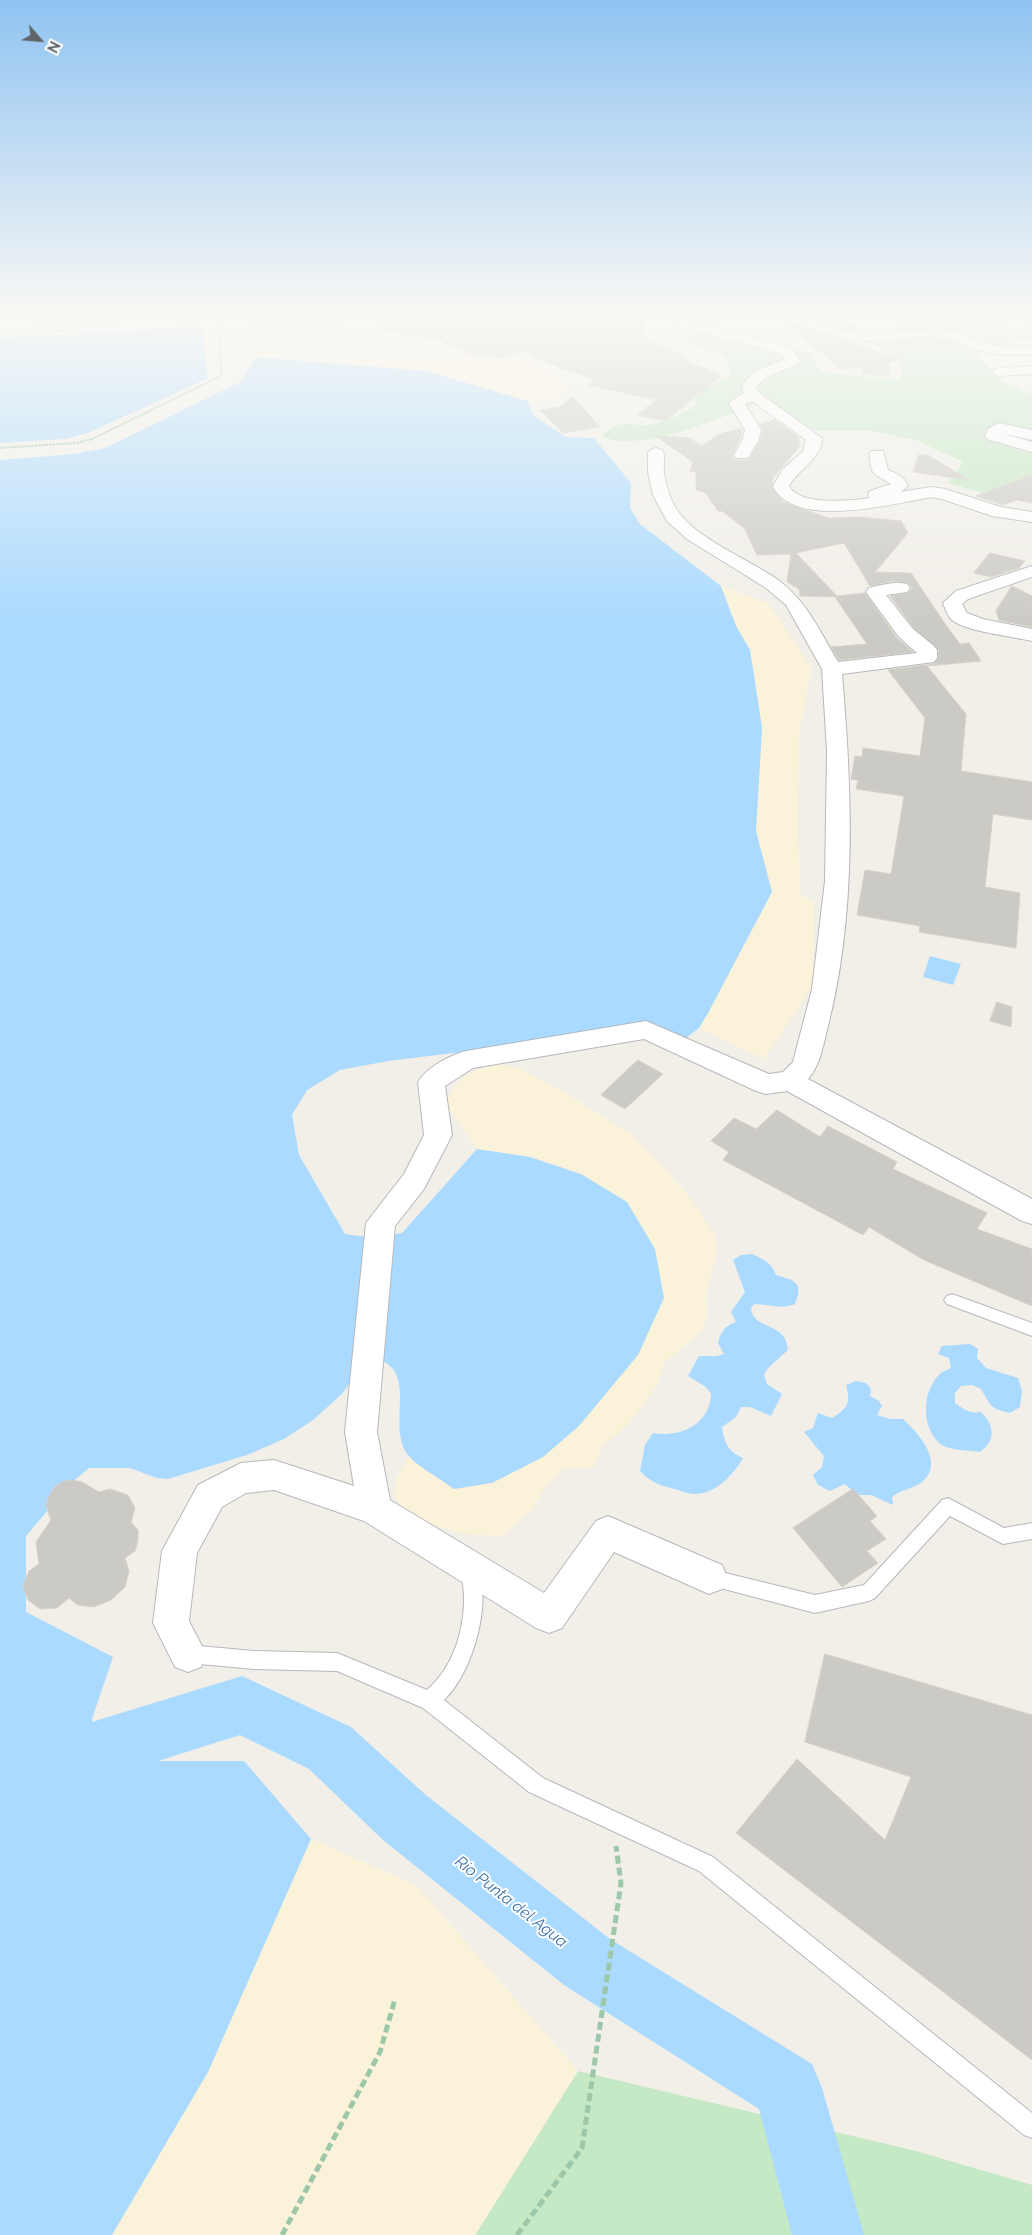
<!DOCTYPE html>
<meta charset="utf-8">
<style>
body{margin:0}
#map{position:relative;width:1032px;height:2235px;overflow:hidden;background:#f1efe8;font-family:Raleway,sans-serif}
canvas{display:block}
.north{position:absolute;left:15px;top:15px;width:50px;height:50px;-webkit-text-stroke:4px #fff;paint-order:stroke;rotate:117deg;font-size:14px;font-weight:700;line-height:20px;text-align:center;color:#5f6368}
.north::after{content:'';display:block;margin:auto;width:18px;height:22px;background:#5f6368;clip-path:polygon(50% 0,100% 100%,50% 72%,0 100%)}
</style>
<div id="map">
<canvas width="1032" height="2235"></canvas>
<div class="north">N</div>
</div>
<script>
const ctx = document.querySelector('canvas').getContext('2d');
ctx.lineJoin = 'round';
function fillPath(path, color) {
  ctx.fillStyle = color;
  ctx.fill(path, 'evenodd');
}
function stroke(path, color, width, dash) {
  ctx.strokeStyle = color;
  ctx.lineWidth = width;
  ctx.lineCap = dash ? 'butt' : 'round';
  ctx.setLineDash(dash || []);
  ctx.stroke(path);
}
function label(font, color, halo, rows, align = 'center') {
  ctx.font = font + ' Raleway,sans-serif';
  ctx.lineWidth = 4;
  ctx.setLineDash([]);
  ctx.textBaseline = 'middle';
  ctx.strokeStyle = halo;
  ctx.fillStyle = color;
  for (const [text, x, y, turn = 0] of rows) {
    ctx.save();
    ctx.translate(x, y);
    ctx.rotate((+turn || 0) * Math.PI / 180);
    ctx.textAlign = isNaN(turn) ? turn : align;
    if (halo) ctx.strokeText(text, 0, 0);
    ctx.fillText(text, 0, 0);
    ctx.restore();
  }
}
fillPath(new Path2D(`
 M692 313H696L706 328 809 352 821 372 901 380V362L869 341 899 325 908 315 1024 328 1032 319V340L1013 341 975 354 1005 383 1032 394V492L983 493 948 483 963 462 916 440 866 430 817 431 766 400C720 417 671 442 621 441 614 441 608 438 602 436 624 415 631 429 654 424 668 421 682 413 695 407L696 392 731 375 725 356 673 338 695 322Z
 M578 2071 916 2151 1032 2185V2235H475Z`), '#c5e8c5');
fillPath(new Path2D(`
 M269 315H297L347 324 378 325 407 317 440 338 443 349 468 352 470 355 511 352 548 373 565 387 557 401H528L427 371 255 357 245 345 253 320Z
 M721 586 768 603 811 668 799 734 798 837 801 895 814 902 813 985 764 1059 699 1028 772 892 756 831 762 728 754 669 750 650 736 626Z
 M498 1064 519 1068 567 1094 633 1136 686 1192 715 1235 717 1253 705 1296 707 1312 704 1329 664 1363 657 1385 631 1421 618 1434 603 1444 593 1468 563 1469 543 1490 533 1509 502 1536 463 1534 433 1525 406 1515 393 1495 396 1480 409 1456 454 1489 530 1157 477 1149 446 1105C457 1075 469 1072 498 1064Z
 M311 1839 416 1885 578 2071 475 2235H112L208 2072Z`), '#fbf3d9');
fillPath(new Path2D(`
 M202 326 208 380 88 435 66 440 0 444V338Z
 M255 357 427 371 528 401 533 415 566 437 594 438 631 483 630 508 640 524 721 586 736 626 750 650 762 728 756 831 772 892 707 1015 699 1028 686 1038 527 1044 388 1061 340 1070 307 1090 292 1115 299 1155 345 1234 373 1238 402 1233 477 1149 530 1157 581 1174 627 1202 655 1249 664 1298 638 1355 579 1426 543 1457 492 1483 454 1489C441 1479 419 1468 409 1456 386 1429 417 1376 382 1361L361 1367 342 1394 313 1420 284 1439 247 1455 168 1479 157 1478 130 1468H89L71 1483 26 1536V1612L113 1657 92 1719 98 1750 154 1761H244L311 1839 208 2072 112 2235H0V460L75 454 105 448 242 381Z
 M930 956 961 964 953 985 923 977Z
 M752 1254C763 1259 772 1263 776 1275L792 1280 798 1286V1295L795 1304C781 1310 769 1304 754 1304L751 1308C753 1328 777 1323 785 1339 787 1342 787 1347 788 1350L768 1368 764 1375 767 1384 782 1394 771 1416 750 1407H741L736 1417 722 1427C724 1442 728 1452 743 1458 734 1474 715 1495 694 1494 688 1494 681 1491 675 1489 661 1486 650 1482 640 1471L645 1445 653 1433C681 1438 710 1424 711 1394L706 1387 688 1376 699 1356H717L724 1354 718 1343C721 1331 725 1326 736 1322L731 1312 745 1292 733 1260 741 1255Z
 M970 1344 978 1349 977 1358 986 1368 1018 1378 1022 1391 1020 1407 1010 1413C988 1408 991 1405 981 1389L972 1385 961 1386 955 1393V1403C963 1409 971 1414 981 1412 995 1426 996 1440 980 1452 967 1450 947 1451 938 1442 921 1424 922 1390 941 1373 943 1371 948 1370 951 1368L949 1358 938 1354 942 1346Z
 M856 1381 866 1383 871 1389 870 1396 879 1401 882 1406 877 1415 890 1419H903C918 1433 945 1462 923 1481 914 1489 902 1489 892 1497L893 1505 871 1495H856L845 1484 830 1491 818 1485 813 1475 822 1467 824 1456 804 1432 813 1428 818 1413 832 1418C848 1408 851 1403 846 1385Z`), '#aadaff');
fillPath(new Path2D(`
 M211 379 209 382 88 437 66 443 0 447V443L65 439 88 433 204 380Z`), '#f1efe8');
fillPath(new Path2D(`
 M242 1676 351 1727 427 1796 610 1939 812 2064 822 2088 864 2235H792L759 2109 564 1985 383 1840 309 1769 240 1735 98 1780 77 1771 68 1750 77 1729 98 1720Z`), '#aadaff');
const building = new Path2D(`
 M401 313H626L628 316H639L649 341 687 357 682 359 722 375 666 421 637 415 656 400 588 385 595 380 544 362 524 350 499 358 491 354 473 355 443 343 445 341 378 330Z
 M803 313H832L859 330 838 327 800 315Z
 M782 321 840 339 903 360 889 362 888 376 862 374V366L841 369Z
 M573 397 600 427 563 433 540 410 559 407Z
 M775 420 798 437 800 446 773 478 772 487 783 502 829 518 858 517 901 521 908 533 875 572 911 573 948 628 960 644 969 643 981 661 927 666 966 714 961 771 1032 782V820L993 814 985 887 1020 893 1016 948 919 932 920 926 857 915 865 870 891 874 904 796 856 789 858 780 851 779 855 756 862 757 863 748 920 756 925 718 888 670 934 664 938 659 939 650 914 628 890 596 908 593 912 588 908 583 892 581 870 586 844 543 796 553 837 596 865 593 897 638 913 652 839 660 831 647 867 644 835 597 800 596 799 589 787 582 791 554 757 555 744 528 722 511H718L705 492 696 490V472L690 471 693 462 654 435 690 438 702 446 719 434 742 428 741 438 732 456 736 460H748L761 439 763 430 759 424Z
 M919 455H928L969 480 913 472Z
 M1032 475V503L1017 500 1003 505 976 496Z
 M990 553 1008 557 1025 561 1019 568 991 577 974 573Z
 M1012 586 1032 596V627L999 620 996 611Z
 M997 1002 1012 1007 1011 1027 990 1021Z
 M638 1060 663 1074 625 1109 601 1095Z
 M777 1110 820 1137 828 1126 897 1162 893 1169 987 1213 977 1229 1032 1249V1306L924 1260 869 1227 863 1235 723 1160 729 1152 711 1141 734 1118 756 1129Z
 M72 1480 82 1482 99 1492 110 1489 128 1495 135 1508 131 1522 138 1530V1540L135 1551 125 1558 129 1571 125 1587 111 1600 94 1607 78 1605 69 1598 57 1608 40 1609 28 1600 23 1586 29 1571 39 1564 36 1542 51 1520 46 1506 48 1498 54 1488 62 1482Z
 M853 1489 877 1516 870 1521 886 1539 867 1551 878 1563 842 1587 793 1528Z
 M825 1654 1032 1715V2060L736 1833 797 1759 885 1840 911 1777 805 1742Z`);
fillPath(building, '#cccac5');
stroke(building, '#d6d1c6', 1);
const service = new Path2D(`
 M135 313H144L110 326 0 335V331L109 322Z
 M952 1294 1032 1323V1336L947 1304 944 1300 947 1296Z
 M948 1498 1004 1528 1032 1523V1539L1003 1544 950 1516 875 1598 869 1601 815 1613 709 1585 703 1583 700 1577 703 1571 709 1569 815 1595 864 1585 942 1500Z
 M471 1565 477 1567C493 1603 472 1674 444 1700L543 1778 713 1857 1032 2113V2138L1024 2135 699 1871 529 1792 423 1708 337 1671 254 1669 188 1663 181 1660 179 1654 181 1648 188 1645 254 1651 337 1653 427 1690C452 1668 463 1635 464 1602 465 1591 460 1577 465 1567Z`);
const minor = new Path2D(`
 M666 313H680L690 321 793 348 800 361 798 364 767 377 756 387 758 392 822 438C821 460 799 468 789 486 799 506 851 501 869 498L868 495 870 491 891 484C872 471 873 480 869 454L871 451H883L888 470C898 474 903 476 908 486L901 492 931 487 945 489 1001 507 1032 512V522L992 516 942 499 931 497C893 504 794 530 773 486L783 469 803 451 806 440 752 401 745 404 761 430 759 439 748 458H736L734 455 743 439 745 430 729 403 744 393 742 387 747 379 756 371 785 359 782 354 680 327 670 321Z
 M770 313C799 312 820 325 848 331 880 338 917 326 951 330 962 331 972 339 983 343 998 348 1016 346 1032 346V354H997L973 349 950 338 917 337 867 341 847 339 772 316Z
 M1032 366V374L998 376 991 372 998 368Z
 M999 423 1032 430V440L1001 433 1032 442V452L987 439 985 436 988 429Z
 M656 448 662 450C666 456 663 464 664 472 666 486 671 503 680 514 701 541 750 560 778 580 806 600 821 633 838 662L917 653 899 637 866 592 869 588C881 585 894 581 907 584L910 588 907 592 886 595 913 629 934 646 937 650V658L934 662 842 674C852 790 857 912 828 1026 823 1045 821 1064 808 1079L1032 1199V1224L1022 1221 787 1091 766 1094 756 1091 644 1039 473 1068 445 1086 452 1135 424 1189 395 1226 377 1432 390 1500 544 1593 596 1521 608 1516 722 1565 727 1577 722 1589 709 1594 614 1552 562 1628 549 1633 536 1628 364 1521 274 1490 246 1493 222 1507 197 1553 189 1621 206 1654 201 1667 188 1672 175 1667 153 1623 162 1551 198 1485 241 1463 274 1460 354 1486 345 1432 366 1223 404 1174 424 1135 418 1082C426 1068 450 1055 466 1051L646 1021 769 1074 783 1072 793 1062 812 989 825 881 827 751 822 669 786 605 766 588 687 539 667 521 653 495 648 472V453L650 450Z
 M1032 566V577L968 599 962 604 967 613 983 619 1032 629V641C1015 637 964 631 952 620 948 617 945 608 943 603L956 591Z`);
stroke(service, '#b5b8bc', 2);
stroke(minor, '#b5b8bc', 2);
stroke(new Path2D(`
 M0 448 76 443 92 439 221 376 219 318 153 321`), '#9cc7a9', 2, [2.5, 1]);
stroke(new Path2D(`
 M282 2235 380 2052 395 1999
 M517 2235 582 2148 621 1883 616 1846`), '#9cc7a9', 5, [8, 4]);
fillPath(service, '#fff');
fillPath(minor, '#fff');
const sky = ctx.createLinearGradient(0, 0, 0, 626);
sky.addColorStop(0, '#8fc3f1');
sky.addColorStop(0.5, '#f9f8f5');
sky.addColorStop(1, '#f9f8f500');
ctx.fillStyle = sky;
ctx.fillRect(0, 0, 1032, 626);
label('italic 16px', '#4174aa', '#fff', [
 ["Río Punta del Agua",511,1902,38]
]);
</script>
